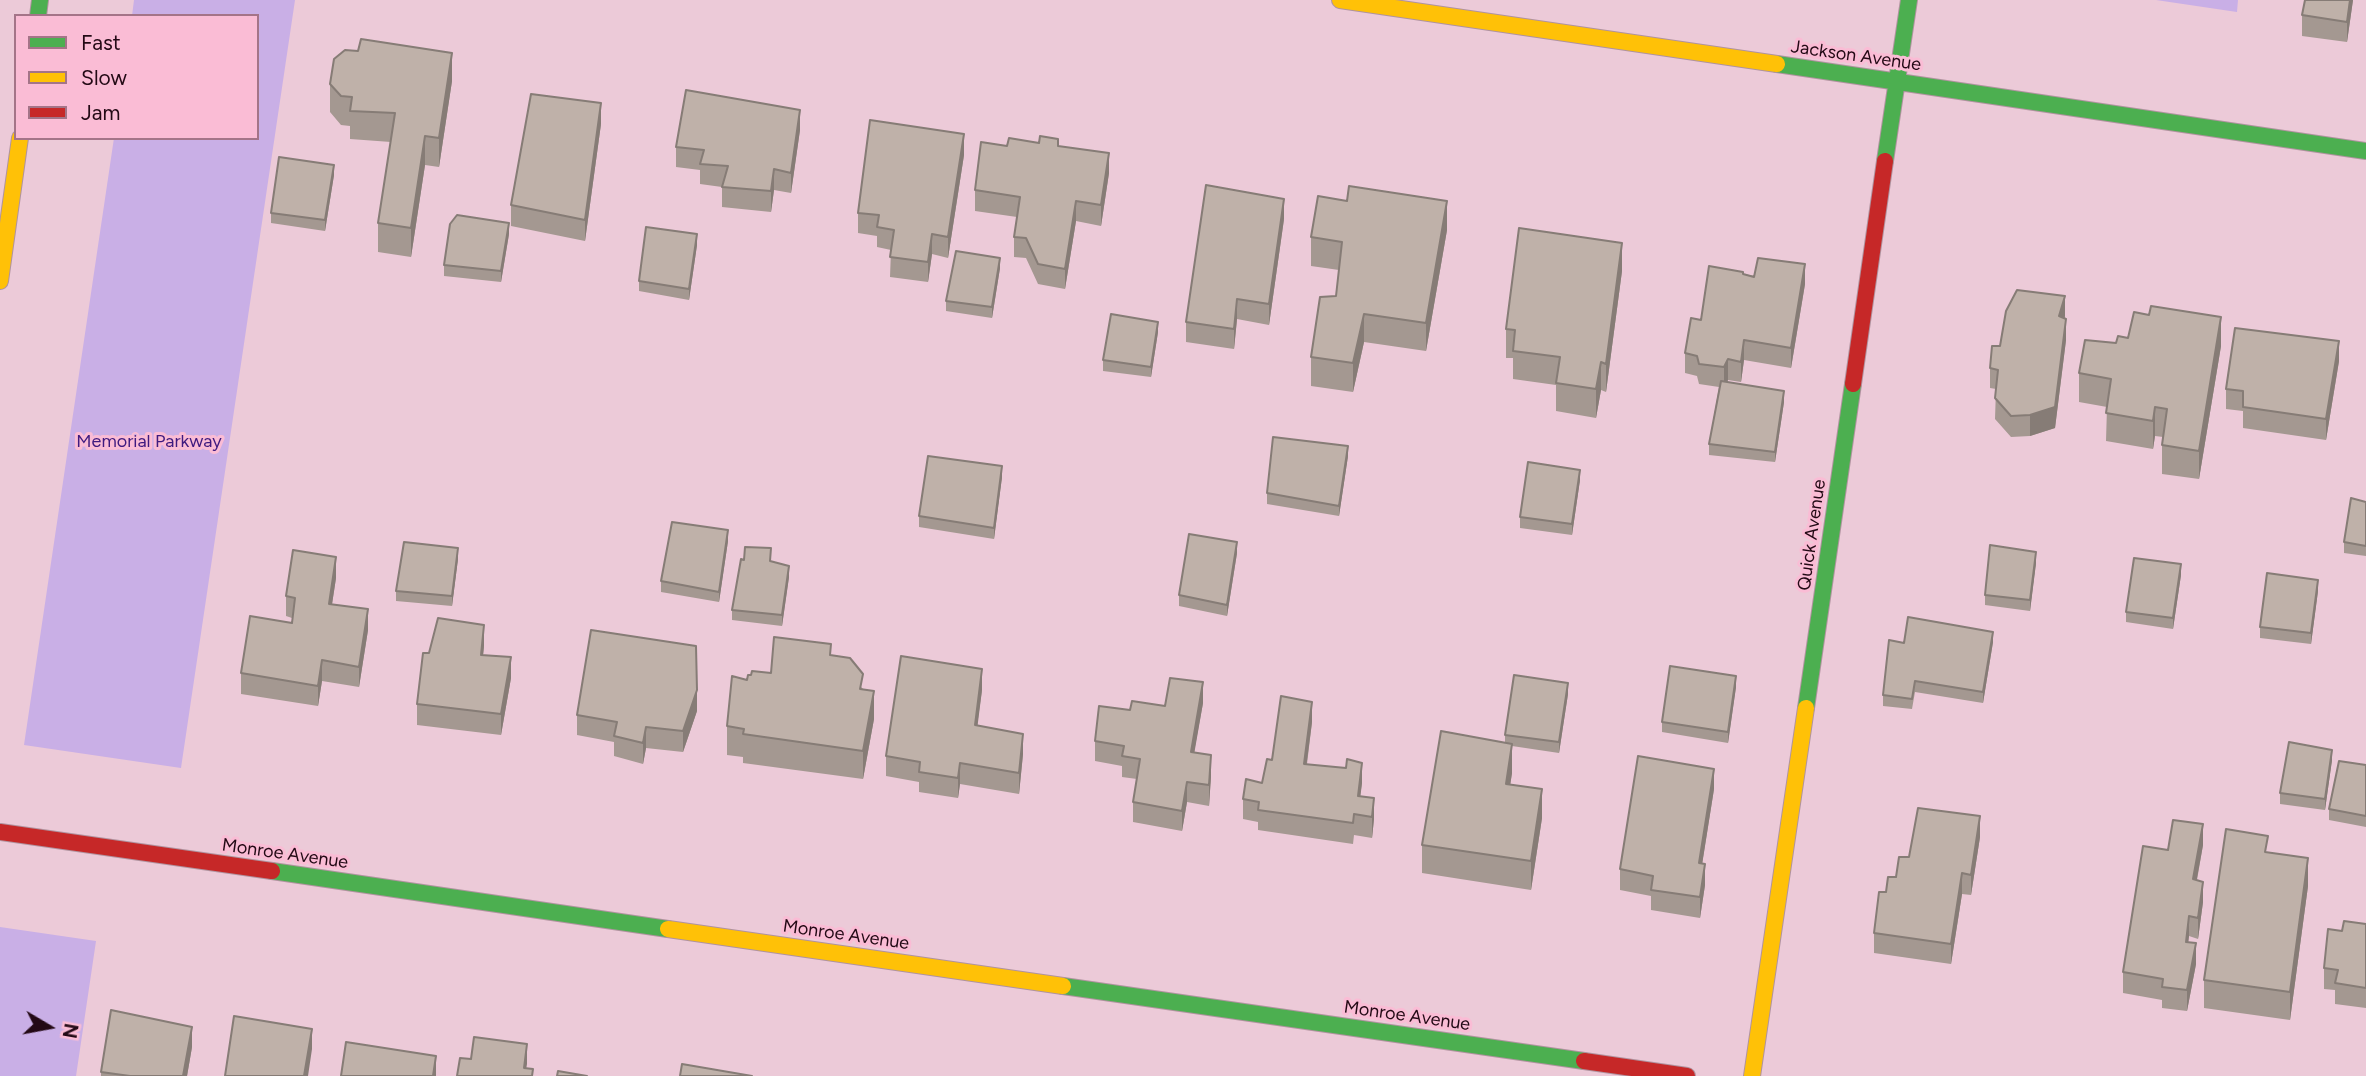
<!DOCTYPE html>
<style>
body{margin:0}
#map{position:relative;width:2366px;height:1076px;overflow:hidden;background:#eccad8;font-family:Figtree,sans-serif}
canvas{display:block}
.legend{position:absolute;left:14px;top:14px;width:245px;height:126px;box-sizing:border-box;background:#fabcd5;border:2px solid #a47488;margin:0;padding:9px 12px;list-style:none;font-size:21px;color:#230915}
.legend li{display:flex;align-items:center;gap:14px;height:35px}
.legend b{width:35px;border:2px solid #a47488}
.north{position:absolute;left:14px;top:992px;width:70px;height:70px;-webkit-text-stroke:5px #fabcd5;paint-order:stroke;rotate:100deg;font-size:19px;font-weight:700;line-height:28px;text-align:center;color:#230915}
.north::after{content:'';display:block;margin:auto;width:24px;height:32px;background:#230915;clip-path:polygon(50% 0,100% 100%,50% 72%,0 100%)}
</style>
<div id="map">
<canvas width="2366" height="1076"></canvas>
<ul class="legend">
<li><b style="height:9px;background:#4caf50"></b>Fast</li>
<li><b style="height:9px;background:#ffc107"></b>Slow</li>
<li><b style="height:9px;background:#c62828"></b>Jam</li>
</ul>
<div class="north">N</div>
</div>
<script>
const ctx = document.querySelector('canvas').getContext('2d');
ctx.lineJoin = 'round';
function fillPath(path, color) {
  ctx.fillStyle = color;
  ctx.fill(path, 'evenodd');
}
function stroke(path, color, width, dash) {
  ctx.strokeStyle = color;
  ctx.lineWidth = width;
  ctx.lineCap = dash ? 'butt' : 'round';
  ctx.setLineDash(dash || []);
  ctx.stroke(path);
}
function label(font, color, halo, rows, align = 'center') {
  ctx.font = font + ' Figtree,sans-serif';
  ctx.lineWidth = 6;
  ctx.setLineDash([]);
  ctx.textBaseline = 'middle';
  ctx.strokeStyle = halo;
  ctx.fillStyle = color;
  for (const [text, x, y, turn = 0] of rows) {
    ctx.save();
    ctx.translate(x, y);
    ctx.rotate((+turn || 0) * Math.PI / 180);
    ctx.textAlign = isNaN(turn) ? turn : align;
    if (halo) ctx.strokeText(text, 0, 0);
    ctx.fillText(text, 0, 0);
    ctx.restore();
  }
}
fillPath(new Path2D(`
 M134 0H295L181 768 24 745 114 138H257V16H132Z
 M2156 0H2238L2237 12Z
 M0 927 96 941 76 1076H0Z`), '#c9afe6');
const fast = new Path2D(`
 M38 16 40 0
 M1777 64 2366 151
 M1885 161 1909 0
 M1806 708 1853 384
 M272 871 668 929
 M1063 986 1584 1061`);
const slow = new Path2D(`
 M1340 0 1777 64
 M0 281 20 138
 M668 929 1063 986
 M1752 1076 1806 708`);
const jam = new Path2D(`
 M1853 384 1885 161
 M0 832 272 871
 M1584 1061 1687 1076`);
stroke(fast, '#b0939f', 18);
stroke(slow, '#b0939f', 18);
stroke(jam, '#b0939f', 18);
stroke(fast, '#4caf50', 16);
stroke(slow, '#ffc107', 16);
stroke(jam, '#c62828', 16);
fillPath(new Path2D(`
 M2353 0 2347 42 2302 36V15Z
 M452 81 439 167 425 165 411 257 378 252V223L391 142 350 139V126L341 125 330 112V84Z
 M601 124 585 241 511 226V205Z
 M800 130 791 193 774 190 771 212 722 207V187L700 184V170L676 167V147Z
 M1058 146 1109 173 1101 226 1076 221 1065 289 1038 284 1026 258 1014 257V237L1017 217 975 211V190Z
 M964 155 948 258 932 254 928 282 890 277 891 250 877 247V236L858 233V213Z
 M334 175 325 231 271 223V213Z
 M1284 219 1269 325 1237 319 1234 349 1186 342V322Z
 M1447 230 1426 351 1364 342 1353 392 1311 386V357L1336 296 1339 270 1311 266V237Z
 M509 234 501 282 444 276V265Z
 M697 245 689 300 639 291V281Z
 M1000 268 992 318 946 311V301Z
 M1622 271 1606 392 1601 390 1596 418 1556 411V385L1513 379V358H1506V329Z
 M1743 274 1805 284 1791 368 1744 360 1741 382 1728 380 1727 382 1784 402 1775 462 1709 455V444L1719 387 1699 384 1697 376 1685 373V353L1701 320Z
 M2065 316 2066 340 2055 428 2030 436 2011 437 1995 419 1996 389 1990 388V368L2000 346Z
 M1158 332 1151 377 1103 371V360Z
 M2128 338 2221 346 2199 479 2162 474V445L2163 437 2155 436 2153 449 2106 441 2107 407 2079 402V373L2116 343Z
 M2339 361 2326 440 2243 428V411L2226 409V389Z
 M1348 456 1339 516 1267 504V493Z
 M1002 477 994 539 919 527V516Z
 M1580 480 1572 535 1520 528V517Z
 M2366 502V556L2344 553V542Z
 M728 541 719 602 661 592V581Z
 M1237 553 1227 616 1179 606V595Z
 M458 559 452 606 396 601V591Z
 M770 561 789 577 782 626 732 620V610Z
 M2036 563 2030 611 1985 605V595Z
 M2181 575 2173 629 2126 622V612Z
 M336 578 332 604 368 630 359 687 322 681 318 706 241 694V673L292 623V618L286 616V596Z
 M2318 591 2311 644 2260 638V627Z
 M1993 642 1983 703 1915 692 1912 709 1883 706V695L1904 643Z
 M484 646 483 655 511 678 501 735 417 725V704Z
 M831 655 863 689 874 719 863 779 743 763V757L727 755V726L751 675 771 673Z
 M1736 687 1728 743 1662 732V722Z
 M982 690 977 726 1023 754 1019 794 960 784 958 798 919 792V782L886 776V756Z
 M1568 694 1559 753 1512 746V773L1510 785 1542 818 1531 890 1422 873V845L1505 743V735Z
 M1203 703 1194 752 1211 776 1209 806 1187 802 1182 831 1133 822V802L1137 779 1122 777V766L1095 761V741L1130 710Z
 M697 711 683 752 646 748 643 764 614 756V742L577 735V715Z
 M1312 722 1307 764 1362 783 1360 796 1374 819 1372 838 1354 835 1353 844 1258 830V822L1243 819V799L1262 783 1272 760Z
 M2332 760 2325 810 2280 804V793Z
 M2366 765V827L2329 820V809Z
 M1714 789 1702 864 1705 885 1700 918 1651 910V896L1620 890V869Z
 M1980 837 1971 895 1962 894 1951 964 1874 953V933L1886 892 1909 857Z
 M2203 845 2197 880 2203 902 2198 939 2189 936 2188 942 2196 964 2187 1011 2162 1008V1000L2123 993V972L2168 850Z
 M2268 852 2308 886 2290 1020 2204 1008V980Z
 M2366 924V1008L2335 1004V990L2324 989V968L2342 931Z
 M192 1047 187 1076H101V1072Z`), '#a49891');
fillPath(new Path2D(`
 M2350 0H2353L2347 42V22Z
 M452 53V81L439 167V138Z
 M601 103V124L585 241V220Z
 M800 110V130L791 193V173Z
 M964 134V155L948 258V237Z
 M425 136V165L411 257V228Z
 M1109 153V173L1101 226V205Z
 M334 165V175L325 231V220Z
 M774 169V190L771 212V191Z
 M1284 199V219L1269 325V304Z
 M1076 201V221L1065 289V269Z
 M1447 201V230L1426 351V323Z
 M509 223V234L501 282V271Z
 M697 234V245L689 300V289Z
 M932 234V254L928 282V262Z
 M1622 243V271L1606 392V364Z
 M1000 258V268L992 318V307Z
 M1805 264V284L1791 368V348Z
 M2065 296V316L2059 337V316Z
 M1237 299V319L1234 349V329Z
 M1364 314V342L1353 392V363Z
 M2221 317V346L2199 479V451Z
 M2066 319V340L2055 428 2030 436V415Z
 M1158 322V332L1151 377V367Z
 M1744 340V360L1741 382V362Z
 M2339 341V361L2326 440V419Z
 M1728 359V380L1724 388V367Z
 M1601 362V390L1596 418V389Z
 M1784 391V402L1775 462V452Z
 M2155 407V436L2153 449V421Z
 M1348 446V456L1339 516V506Z
 M1002 466V477L994 539V528Z
 M1580 470V480L1572 535V524Z
 M728 530V541L719 602V592Z
 M1237 542V553L1227 616V605Z
 M458 548V559L452 606V596Z
 M2036 552V563L2030 611V600Z
 M336 557V578L329 624V604Z
 M2181 564V575L2173 629V618Z
 M789 566V577L782 626V615Z
 M2318 580V591L2311 644V633Z
 M368 609V630L359 687V667Z
 M484 625V646L481 676V655Z
 M1993 632V642L1983 703V692Z
 M511 657V678L501 735V714Z
 M322 660V681L318 706V686Z
 M982 669V690L975 746V725Z
 M1736 676V687L1728 743V732Z
 M1203 682V703L1191 772V752Z
 M1568 683V694L1559 753V742Z
 M697 690V711L683 752V731Z
 M874 691V719L863 779V751Z
 M1312 702V722L1304 784V764Z
 M646 727V748L643 764V743Z
 M1023 734V754L1019 794V773Z
 M1512 744V773L1506 813V784Z
 M2332 750V760L2325 810V799Z
 M1211 755V776L1209 806V785Z
 M960 763V784L958 798V778Z
 M1362 763V783L1358 816V796Z
 M1714 769V789L1699 884V863Z
 M1187 782V802L1182 831V811Z
 M1542 789V818L1531 890V861Z
 M1374 798V819L1372 838V817Z
 M1980 816V837L1971 895V875Z
 M2203 824V845L2193 900V879Z
 M2308 858V886L2290 1020V992Z
 M1705 864V885L1700 918V897Z
 M1962 873V894L1951 964V944Z
 M2203 882V902L2198 939V918Z
 M2189 916V936L2186 963V942Z
 M2196 943V964L2187 1011V990Z
 M192 1027V1047L187 1076H183Z
 M312 1029V1049L308 1076H304Z
 M527 1044V1064L525 1076 524 1068Z
 M436 1056V1076H433Z`), '#867c76');
const building = new Path2D(`
 M2305 0H2350L2347 22 2302 15Z
 M361 39 452 53 439 138 425 136 411 228 378 223 395 113 350 111 352 97 341 96 330 84 334 59 345 50 358 51Z
 M686 90 800 110 791 173 774 169 771 191 722 187 728 166 700 164 704 150 676 147Z
 M531 94 601 103 585 220 511 205Z
 M870 120 964 134 948 237 932 234 928 262 890 257 894 230 877 227 879 215 858 213Z
 M1040 136 1058 139V146L1109 153 1101 205 1076 201 1065 269 1038 264 1026 238 1014 237 1020 197 975 190 981 142 1007 146 1009 138 1039 143Z
 M279 157 334 165 325 220 271 213Z
 M1206 185 1284 199 1269 304 1237 299 1234 329 1186 322Z
 M1349 186 1447 201 1426 323 1364 314 1353 363 1311 357 1320 297 1336 296 1342 242 1311 237 1318 196 1347 201Z
 M457 215 509 223 501 271 444 265 450 224Z
 M646 227 697 234 689 289 639 281Z
 M1519 228 1622 243 1606 364 1601 362 1596 389 1556 383 1560 357 1513 351 1515 330 1506 329Z
 M956 251 1000 258 992 307 946 301Z
 M1758 258 1805 264 1791 348 1744 340 1741 362 1728 359 1724 367 1699 364 1697 356 1685 353 1691 318 1701 320 1709 266 1743 272V274L1754 277Z
 M2017 290 2065 296 2059 316 2066 319 2055 407 2030 415 2011 416 1995 398 1998 370 1990 368 1992 346H2000L2006 311Z
 M2151 306 2221 317 2199 451 2162 445 2167 409 2155 407 2153 421 2106 413 2111 379 2079 373 2085 340 2116 343 2118 336 2128 338 2134 312 2149 315Z
 M1111 314 1158 322 1151 367 1103 360Z
 M2235 328 2339 341 2326 419 2243 407V391L2226 389Z
 M1721 381 1784 391 1775 452 1709 444Z
 M1273 437 1348 446 1339 506 1267 493Z
 M928 456 1002 466 994 528 919 516Z
 M1528 462 1580 470 1572 524 1520 517Z
 M2351 498 2366 502V546L2344 542Z
 M672 522 728 530 719 592 661 581Z
 M1189 534 1237 542 1227 605 1179 595Z
 M404 542 458 548 452 596 396 591Z
 M1990 545 2036 552 2030 600 1985 595Z
 M745 547 771 548 770 561 789 566 782 615 732 610 741 559 744 560Z
 M293 550 336 557 329 604 368 609 359 667 322 660 318 686 241 673 250 616 292 623 295 598 286 596Z
 M2134 558 2181 564 2173 618 2126 612Z
 M2267 573 2318 580 2311 633 2260 627Z
 M1908 617 1993 632 1983 692 1915 681 1912 699 1883 695 1889 640 1904 643Z
 M438 618 484 625 481 655 511 657 501 714 417 704 423 653H429Z
 M591 630 696 646 697 690 683 731 646 727 643 743 614 736 617 722 577 715Z
 M774 637 831 644 830 655 850 658 863 674 860 689 874 691 863 751 743 734 744 729 727 726 732 676 747 680 748 675H751L752 671 771 673Z
 M901 656 982 669 975 725 1023 734 1019 773 960 763 958 778 919 772 920 762 886 756Z
 M1670 666 1736 676 1728 732 1662 722Z
 M1514 675 1568 683 1559 742 1505 735Z
 M1170 678 1203 682 1191 752 1211 755 1209 785 1187 782 1182 811 1133 802 1140 759 1122 756 1124 746 1095 741 1099 706 1130 710 1132 701 1165 706Z
 M1281 696 1312 702 1304 764 1346 768 1347 759 1362 763 1358 796 1374 798 1372 817 1354 814 1353 823 1258 810 1259 802 1243 799 1246 779 1262 783 1267 759 1272 760Z
 M1441 731 1512 744 1506 784 1542 789 1531 861 1422 845Z
 M2289 742 2332 750 2325 799 2280 793Z
 M1638 756 1714 769 1699 863 1705 864 1700 897 1651 890 1653 876 1620 869Z
 M2339 761 2366 765V816L2329 809Z
 M1918 808 1980 816 1971 875 1962 873 1951 944 1874 933 1879 892H1886L1888 877H1896L1899 857H1909Z
 M2173 820 2203 824 2193 879 2203 882 2198 918 2189 916 2186 942 2196 943 2187 990 2162 987 2163 979 2123 972 2143 846 2168 850Z
 M2226 829 2268 836 2265 852 2308 858 2290 992 2204 980Z
 M2344 921 2366 924V988L2335 983 2338 970 2324 968 2328 929 2342 931Z
 M111 1010 192 1027 183 1076H130L101 1072Z
 M234 1016 312 1029 304 1076H225Z
 M474 1037 527 1044 524 1068 533 1069 532 1076H457L460 1058 471 1059Z
 M346 1042 436 1056 433 1076H341Z
 M682 1064 752 1076H680Z
 M558 1071 587 1076H557Z`);
fillPath(building, '#bfb1a9');
stroke(building, '#867c76', 2);
label('18px', '#230915', '#fabcd5', [
 ["Jackson Avenue",1856,56,8],
 ["Quick Avenue",1812,535,-82],
 ["Monroe Avenue",285,854,8],
 ["Monroe Avenue",846,935,8],
 ["Monroe Avenue",1407,1016,8]
]);
label('18px', '#3f1a7f', '#fabcd5', [
 ["Memorial Parkway",149,442]
]);
</script>
